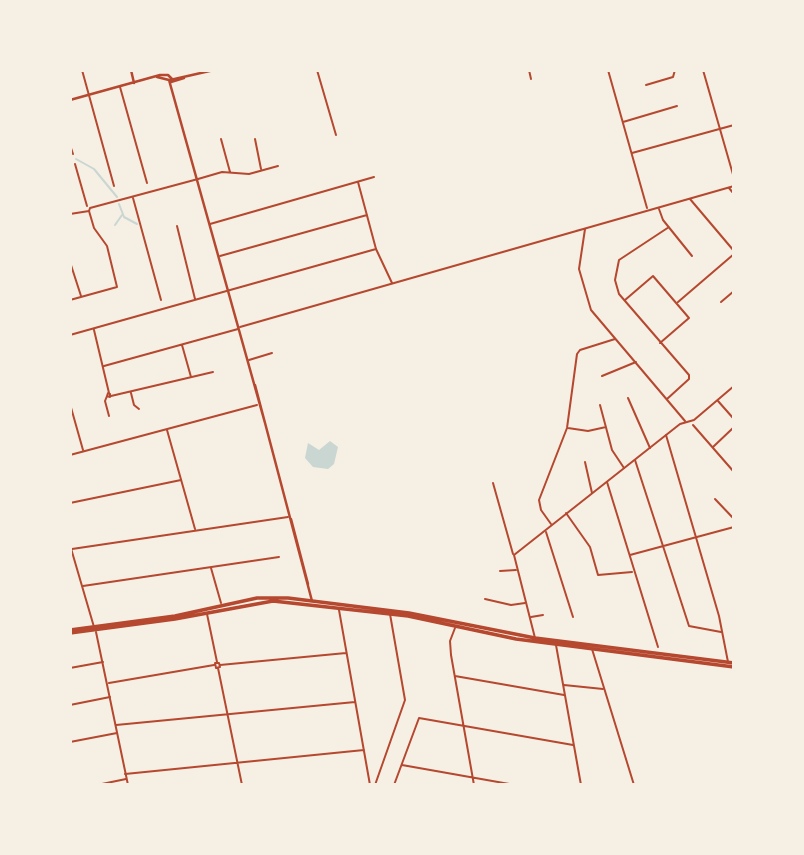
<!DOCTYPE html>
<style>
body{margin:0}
#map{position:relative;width:804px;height:855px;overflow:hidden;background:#f6efe4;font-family:"Source Sans 3",sans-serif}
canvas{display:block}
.frame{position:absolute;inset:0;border:72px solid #f6efe4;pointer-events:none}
</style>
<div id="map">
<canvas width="804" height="855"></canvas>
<div class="frame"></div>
</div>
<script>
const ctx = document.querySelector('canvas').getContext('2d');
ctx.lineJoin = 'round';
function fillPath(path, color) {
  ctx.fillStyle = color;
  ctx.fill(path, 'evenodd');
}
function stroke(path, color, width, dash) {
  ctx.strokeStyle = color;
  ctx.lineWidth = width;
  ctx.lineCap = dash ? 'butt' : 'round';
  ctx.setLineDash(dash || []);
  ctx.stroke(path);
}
fillPath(new Path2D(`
 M330 441 338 447 334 464 328 469 313 467 305 458 308 443 319 450Z`), '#c9d6d2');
stroke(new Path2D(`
 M76 159 94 169 117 197
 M119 204 124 217 137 224
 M115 225 122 215`), '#c9d6d2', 2);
stroke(new Path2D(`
 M82 70 114 186
 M317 70 336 135
 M529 70 531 79
 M608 70 647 208
 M703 70 734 178
 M646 85 673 77 675 70
 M120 87 147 183
 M623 122 677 106
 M221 139 230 172
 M255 139 261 169
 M70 145 73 154
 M632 153 734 125
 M75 164 87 206
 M198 179 222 172 249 174 278 166
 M358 182 376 249 392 283
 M729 188 734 194
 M133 198 161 300
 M690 199 734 251
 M659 209 663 220 692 256
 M210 224 374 177
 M177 226 195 299
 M585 229 579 269 591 310 685 421
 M220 256 367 215
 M70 262 81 296
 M70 300 117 287 107 246 94 228 89 211
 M625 300 653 276 689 318 660 343
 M678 302 734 254
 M721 302 734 291
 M94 330 109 393
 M70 335 376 249
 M182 345 191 377
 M249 360 272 353
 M104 366 238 329
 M602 376 636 362
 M108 393 110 394V397L107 396Z
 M131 393 134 405 139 409
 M107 396 105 401 109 416
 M111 396 213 372
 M628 398 650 448
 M667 399 689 379V375L619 294 615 280 619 260 669 227
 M70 404 83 450
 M600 405 612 450 624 468
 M693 425 734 472
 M568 428 588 431 606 427
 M167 430 195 529
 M666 435 719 616 728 662
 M713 447 733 428V418L718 401
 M635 460 689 626 721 632
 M585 462 592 493
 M607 482 658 647
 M493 483 513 554
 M715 499 734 519
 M70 503 181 480
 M566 513 590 547 598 575 632 572
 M551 524 541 510 539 500 567 428 577 354 580 350 615 339
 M546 532 573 617
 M72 549 288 517
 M630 555 734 527
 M211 568 221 603
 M500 571 516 570
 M83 586 279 557
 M485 599 511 605 525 603
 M339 610 370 785
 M207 614 217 662
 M531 617 543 615
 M455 628 450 641 451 655 474 785
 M556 645 581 785
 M219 663 220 667 216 668 215 663Z
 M220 665 346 653
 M70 668 103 662
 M218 668 242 785
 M455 676 564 695
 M109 683 214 665
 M564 685 603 689
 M70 705 110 697
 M116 725 355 702
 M70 742 117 733
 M402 765 515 785
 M125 774 364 750
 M97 785 126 779
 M375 785 405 700 390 614
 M394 785 419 718 573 745`), '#b5482f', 2);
stroke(new Path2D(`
 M70 214 89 211 90 208 198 179
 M576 231 587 228
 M240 327 734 186
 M70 455 257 405
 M70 545 94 627
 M96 632 128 785
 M535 638 514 555 680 424 694 420 734 386
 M592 649 634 785`), '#b5482f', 2);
stroke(new Path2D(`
 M131 70 134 83
 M157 77 169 80
 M169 80 265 423
 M170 80 214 70
 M171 82 184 78
 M70 100 160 75H168L172 79
 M255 385 312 601
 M291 519 308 584`), '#b5482f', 2.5);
stroke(new Path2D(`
 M70 630 175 616 257 598H288L409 613 535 638 734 663
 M70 633 175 619 273 601 408 616 516 639 734 667`), '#b5482f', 3.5);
</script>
